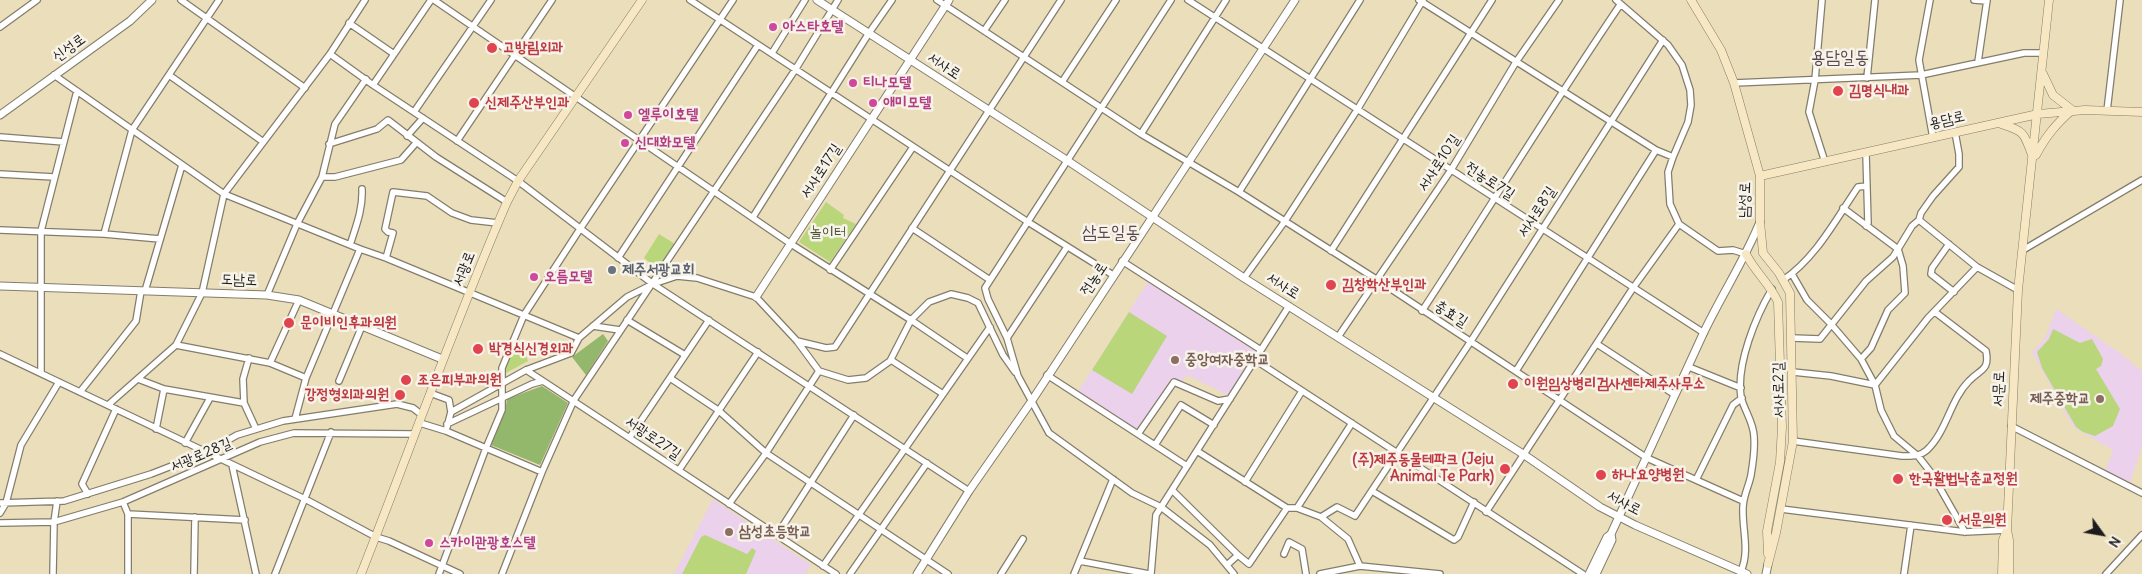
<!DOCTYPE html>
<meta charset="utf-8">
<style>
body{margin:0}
#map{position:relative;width:2142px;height:574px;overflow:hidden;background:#ebdebb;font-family:Delius,sans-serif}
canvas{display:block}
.north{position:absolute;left:2077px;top:509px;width:50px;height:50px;-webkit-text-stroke:4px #f7f3e8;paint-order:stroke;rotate:122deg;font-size:14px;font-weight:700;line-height:20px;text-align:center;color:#1c1c1c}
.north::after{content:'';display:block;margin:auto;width:18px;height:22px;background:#1c1c1c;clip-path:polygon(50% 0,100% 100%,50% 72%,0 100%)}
</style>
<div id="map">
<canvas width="2142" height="574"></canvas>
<div class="north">N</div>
</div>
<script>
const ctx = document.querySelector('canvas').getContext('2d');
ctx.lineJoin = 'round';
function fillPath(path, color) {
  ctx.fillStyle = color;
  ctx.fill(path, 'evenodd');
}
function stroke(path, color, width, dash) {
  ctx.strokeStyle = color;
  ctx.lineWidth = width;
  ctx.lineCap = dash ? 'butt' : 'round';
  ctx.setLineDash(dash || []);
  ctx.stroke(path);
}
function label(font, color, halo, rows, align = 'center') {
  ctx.font = font + ' Delius,"Poor Story",sans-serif';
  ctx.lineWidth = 5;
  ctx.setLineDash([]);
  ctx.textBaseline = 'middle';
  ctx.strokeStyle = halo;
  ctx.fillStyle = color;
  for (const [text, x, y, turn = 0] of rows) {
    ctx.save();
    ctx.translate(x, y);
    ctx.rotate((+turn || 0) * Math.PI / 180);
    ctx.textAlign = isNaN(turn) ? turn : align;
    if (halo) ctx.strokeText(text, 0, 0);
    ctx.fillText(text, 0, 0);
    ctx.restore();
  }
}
fillPath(new Path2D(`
 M1149 280 1258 350 1228 395 1187 375 1181 382 1171 379 1136 433 1078 392Z
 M2056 309 2120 353 2142 371V446L2130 483 2105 471 2113 450 2073 427 2032 352 2045 338Z
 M713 499 811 565 805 574H674Z`), '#ebd1eb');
fillPath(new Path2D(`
 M826 202 844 215 843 218 856 224 830 262 799 242Z
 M659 234 675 244 661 265H653L644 258Z
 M1129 312 1167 336 1132 394 1092 370Z
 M2053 329 2080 343 2092 339 2103 359 2101 366 2096 369 2120 409 2113 426 2095 436 2083 432 2076 427 2042 368 2037 352 2049 339Z
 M517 344 528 348 529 351 525 353 528 361 506 373 505 368Z
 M705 535 747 554 752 548 756 551 746 574H682L701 537Z`), '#bad67b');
fillPath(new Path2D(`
 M603 334 608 341 586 375 572 357Z
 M542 386 568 403 540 465 491 445 505 412 507 399Z`), '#93b76b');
const minor = new Path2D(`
 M181 0 305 88
 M434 0 791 244 911 320 967 358
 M690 0 1028 222 1113 275
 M937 0 1141 134 1239 192 1376 279 1647 458 1743 501
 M1171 0 985 288 988 299 1007 338 1018 376 1049 433 1132 493 1161 507 1210 545 1234 574
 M1188 0 1704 333
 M1419 0 1656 150 1673 157
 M1616 0 1668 45 1682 65 1690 90 1691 105 1688 122 1673 157 1668 172 1670 204 1679 224 1718 251 1733 250 1746 254
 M1822 0 1815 80 1809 112 1825 162
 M1930 0 1919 60 1933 138
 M1974 0 1987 1
 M349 23 394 54
 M0 27 37 0
 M984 31 1005 0
 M772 53 805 0
 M330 54 373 85 518 181 653 284 969 491
 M1978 62 1987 0
 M54 75 224 194 360 249 386 258 579 338
 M169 75 262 141
 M1867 78 1875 0
 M1062 82 1116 0
 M1734 83 1921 75 2024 53H2043
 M373 85 431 0
 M2107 111 2120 0
 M414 112 491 0
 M1141 134 1226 0
 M407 136 423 118
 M0 137 64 142
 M457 141 552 0
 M329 144 377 129 388 120 436 157 507 202
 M1866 154 1868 223 1866 226
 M0 174 54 177
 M322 177H335L401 160 416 143
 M1239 192 1360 0
 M753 217 869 33 892 0
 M1919 220 1977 267 2018 290
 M912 228 990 280
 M0 230 104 234 160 239
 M104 234 132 130 219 0
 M1949 244 1932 268 1931 274 1954 292
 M350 245C356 226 363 209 362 189
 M2023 250 2142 180
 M1331 251 1492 0
 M386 258 393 233 388 232 385 229 393 192 427 196 452 213 471 220 498 223
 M618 258 758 45
 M1122 261 1261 350
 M830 270 913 147
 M1792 274 1807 300 1831 324 1861 359 1875 385 1881 410 1894 436 1918 456 1932 474 1965 532
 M1244 278 1285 221 1357 110 1423 0
 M1783 280C1816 258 1836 219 1858 187L1867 186
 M145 291 182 165
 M267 295 297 224 322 177 335 124 366 79
 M1422 311C1489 209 1552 105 1620 5
 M627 320 685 355
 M593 326 620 330
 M1338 337 1451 170 1516 62 1559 0
 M1007 338 1067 247
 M1792 338 1820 339 1866 281 1893 257 1898 249 1843 208
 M797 341 826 348 835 347 1061 0
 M1597 344 1675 395
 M176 345 270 363 306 378
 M0 354 305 499 376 537 389 541 460 574
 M1861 359 1871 348 1888 310 1905 293 1903 266 1898 249 1912 226 1919 220 1921 213 1933 196 1959 167V154L1955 132
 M891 360 943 394
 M1255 360 1583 574
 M270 363 299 300
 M1689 367 1741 388
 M526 370 543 381
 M1516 371 1656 150
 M1793 372 1831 376 1875 385 1928 318 1977 267
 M41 373V231L77 91
 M1047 375 1187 466
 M670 378 718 410 766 453 948 574
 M138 379 164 389 244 403 256 429
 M339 381 362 326
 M80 392 136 321 141 291
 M430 393 449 400 451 412 447 427
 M244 403 243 379 249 358
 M108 405 176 345 202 293 224 194 330 54 365 0
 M451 412 526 370 571 353 579 338 627 297 653 284 677 276 697 278 756 297 797 341 819 371 848 380 866 378 890 361 911 320 929 302 951 294 968 298 978 303 1003 355 1015 372
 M295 419 306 378 360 249
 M420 423 446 431 542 472
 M447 424 532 384 543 381 836 574
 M2011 426 2142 493
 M156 429 164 389
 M1138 434 1174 382 1218 401 1230 399
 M630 437 709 320
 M1793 441 1902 456C1912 456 1919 457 1927 450 1947 431 1950 400 1969 381 1980 369 1990 371 1986 351L1935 312
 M185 443 210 398
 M1155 445 1181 405 1214 425
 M1197 451 1287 508H1297L1321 517 1337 507 1355 516 1471 341 1663 40
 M232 465 256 574
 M679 470 758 352
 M1696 480 1733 405 1742 398
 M1245 482 1302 391
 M1172 490 1238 555 1227 565
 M1372 491 1454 540 1458 537 1474 502
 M88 494 82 484 116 409
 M123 502 128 514V574
 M0 503 64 501 151 474 205 453 237 435 283 421 397 404 413 408 422 415
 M729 504 766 453 819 371
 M1297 508 1352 423
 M1781 509 1965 532 2007 530
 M1486 512 1633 288 1679 224
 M0 513 6 503 21 445 59 382
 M128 514 245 520
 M1321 517 1348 539 1360 566
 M0 523 54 522 123 502 260 442 294 433 415 434
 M777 535 854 415
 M1284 554 1289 542 1302 549 1306 574
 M1238 555 1249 564 1287 508
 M1080 561 1149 574
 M823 566 990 327
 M1741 571C1750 551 1742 529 1743 508 1743 496 1749 486 1751 475 1753 463 1755 449 1754 437 1754 423 1744 410 1741 397 1736 364 1756 316 1772 289
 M53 574 54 522 57 501
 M194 574 195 517
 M275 574 331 432
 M439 574 486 448 502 410V368L524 315 580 229 733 0
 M502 574 542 472 574 400 795 70 838 0
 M850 574 927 463
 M1001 574 1023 539
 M1074 574 1113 479
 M1151 574 1156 515 1289 306
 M1320 574 1360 566 1440 574
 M1904 574 1911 525
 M2106 574 2142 535`);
const tertiary = new Path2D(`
 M817 0 1068 161 1244 278 1523 454 1600 507 1635 525 1747 574
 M0 115 130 21 152 0
 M0 286 267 295 299 300 442 359
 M756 297 949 0
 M917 574 969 491 1031 402 1295 0
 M1589 574 1607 537 1611 534
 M1596 574 1612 540 1611 534C1642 468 1672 400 1703 334 1721 296 1744 261 1760 222
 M1766 574 1768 564`);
const secondary = new Path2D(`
 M1691 0 1721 50 1734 83 1760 176V222L1763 253 1779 273 1790 293 1793 441 1776 533 1768 564
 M1998 123C2022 131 2023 129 2032 155
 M2036 155C2046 136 2056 124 2072 110L2053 95 2043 74
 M1760 176 2038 114 2085 110 2142 112
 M1746 254C1755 272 1770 284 1778 302L1782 427 1780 462 1767 531 1768 554
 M361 574C410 450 454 324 507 202L518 181 642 0
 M2002 574 2003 540 2007 530
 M2009 574V540L2007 530 2018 290 2049 0`);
stroke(minor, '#847d6c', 8);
stroke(tertiary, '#847d6c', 9);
stroke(secondary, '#847d6c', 9);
stroke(minor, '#fff', 5.5);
stroke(tertiary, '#fff', 7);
stroke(secondary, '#f7e8c3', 8);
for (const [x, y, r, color] of [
 [773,27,5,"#d1479c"],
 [492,48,6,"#e0444e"],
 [853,83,5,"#d1479c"],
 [1838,91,6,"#e0444e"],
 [474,103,6,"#e0444e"],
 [873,103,5,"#d1479c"],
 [628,115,5,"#d1479c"],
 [625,143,5,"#d1479c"],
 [612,270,5,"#6b7280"],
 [534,277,5,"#d1479c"],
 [1331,285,6,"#e0444e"],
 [289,323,6,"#e0444e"],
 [478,349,6,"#e0444e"],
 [1175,360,5,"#8d6e63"],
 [406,380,6,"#e0444e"],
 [1513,384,6,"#e0444e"],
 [400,395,6,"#e0444e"],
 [2100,399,5,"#8d6e63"],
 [1505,469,6,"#e0444e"],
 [1601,475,6,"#e0444e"],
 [1898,479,6,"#e0444e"],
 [1947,520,6,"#e0444e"],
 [729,532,5,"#8d6e63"],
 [429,543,5,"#d1479c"]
]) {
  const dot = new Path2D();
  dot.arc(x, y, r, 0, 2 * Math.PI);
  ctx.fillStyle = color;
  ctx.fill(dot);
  stroke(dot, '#f7f3e8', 2);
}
label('bold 15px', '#b23c85', '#f7f3e8', [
 ["아스타호텔",783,27],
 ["티나모텔",863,83],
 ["애미모텔",883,103],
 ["엘루이호텔",638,115],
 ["신대화모텔",635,143],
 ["오름모텔",544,277],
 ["스카이관광호스텔",439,543]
], 'left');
label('15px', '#1c1c1c', '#f7f3e8', [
 ["신성로",69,48,-36],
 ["서사로",944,66,33],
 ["용담로",1947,120,-13],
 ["서사로10길",1439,163,-57],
 ["서사로17길",821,171,-57],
 ["전농로7길",1490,181,33],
 ["남성로",1745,200,-88],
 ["서사로8길",1537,212,-57],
 ["서광로",464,269,-68],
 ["전농로",1094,279,-57],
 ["도남로",239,280,2],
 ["서사로",1283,286,32],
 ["충효길",1451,314,32],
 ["서문로",1999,389,-88],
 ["서사로2길",1779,390,-91],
 ["서광로27길",653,438,34],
 ["서광로28길",201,455,-23],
 ["서사로",1624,503,28]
]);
label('bold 15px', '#be3a42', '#f7f3e8', [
 ["고방림외과",503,48],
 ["김명식내과",1849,91],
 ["신제주산부인과",485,103],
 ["김창학산부인과",1342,285],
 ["문이비인후과의원",300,323],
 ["박경식신경외과",489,349],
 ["조은피부과의원",417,380],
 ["이원임상병리검사센타제주사무소",1524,384],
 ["강정형외과의원",389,395,"right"],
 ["(주)제주동물테파크 (Jeju",1494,460,"right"],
 ["Animal Te Park)",1494,477,"right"],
 ["하나요양병원",1612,475],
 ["한국활법낙춘교정원",1909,479],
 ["서문의원",1958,520]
], 'left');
label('15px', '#4b5438', '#f7f3e8', [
 ["놀이터",828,233]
]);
label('bold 15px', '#5b616d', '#f7f3e8', [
 ["제주서광교회",622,270]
], 'left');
label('bold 15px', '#785e54', '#f7f3e8', [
 ["중앙여자중학교",1185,360],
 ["제주중학교",2090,399,"right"],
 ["삼성초등학교",739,532]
], 'left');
label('18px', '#584852', '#f7f3e8', [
 ["용담일동",1840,58],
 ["삼도일동",1111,233]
]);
</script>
